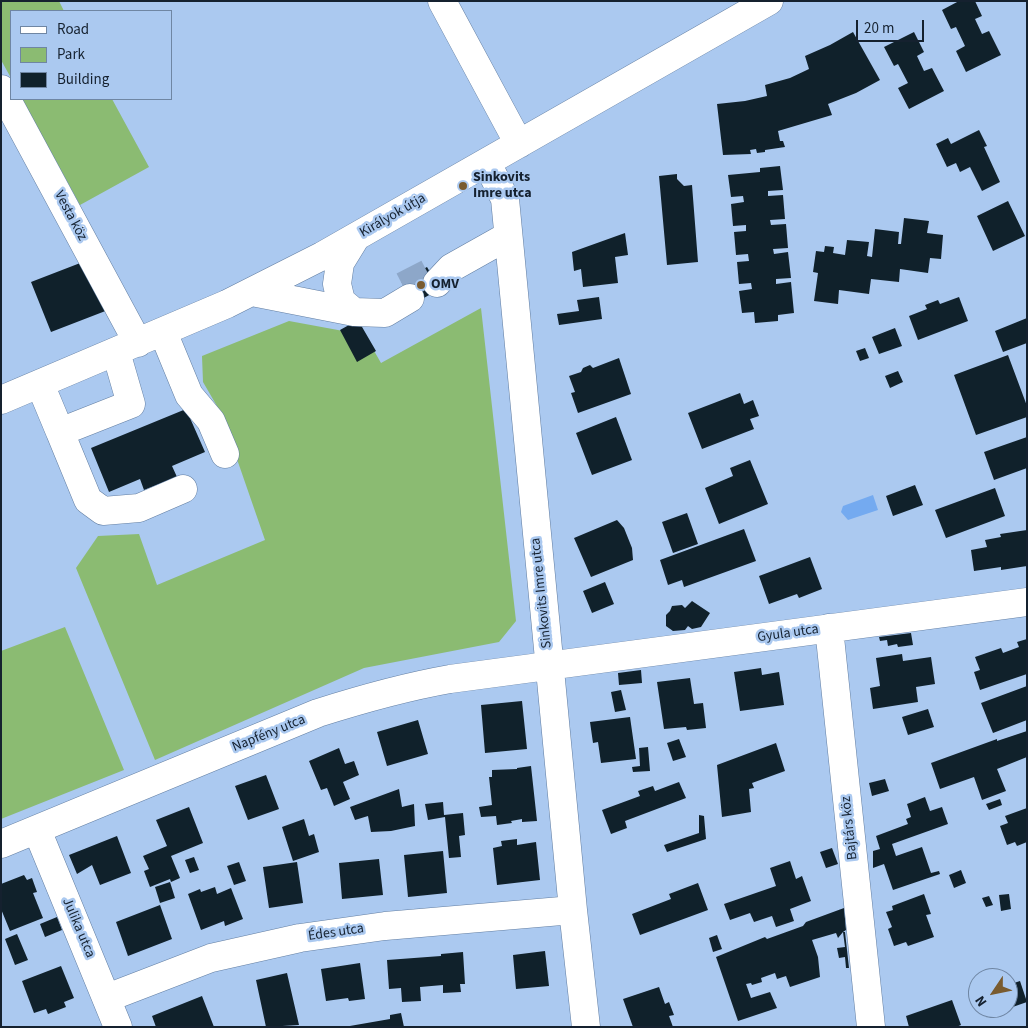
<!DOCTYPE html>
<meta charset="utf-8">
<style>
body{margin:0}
#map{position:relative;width:1028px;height:1028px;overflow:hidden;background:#abc9f0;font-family:"Source Sans 3",sans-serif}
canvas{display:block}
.frame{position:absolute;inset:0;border:2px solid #15212f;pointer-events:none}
.legend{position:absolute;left:10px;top:10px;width:162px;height:90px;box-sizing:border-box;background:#abc9f0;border:1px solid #6f86a3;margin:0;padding:6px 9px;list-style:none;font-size:15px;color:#15212f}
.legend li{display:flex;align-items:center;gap:10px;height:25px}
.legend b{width:25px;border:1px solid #6f86a3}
.north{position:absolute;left:968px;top:968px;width:50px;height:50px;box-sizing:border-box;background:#abc9f0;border:1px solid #6f86a3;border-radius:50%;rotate:236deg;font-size:14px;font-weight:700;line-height:20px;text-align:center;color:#15212f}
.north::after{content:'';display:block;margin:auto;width:18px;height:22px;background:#795b2f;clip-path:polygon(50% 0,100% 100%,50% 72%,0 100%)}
.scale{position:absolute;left:856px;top:20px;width:68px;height:22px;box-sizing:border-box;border:2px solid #15212f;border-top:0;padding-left:6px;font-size:15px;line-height:18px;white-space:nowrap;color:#15212f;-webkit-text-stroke:4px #abc9f0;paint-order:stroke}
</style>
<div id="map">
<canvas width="1028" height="1028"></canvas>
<div class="frame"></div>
<ul class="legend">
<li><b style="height:6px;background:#fff"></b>Road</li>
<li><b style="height:14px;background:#8bbb72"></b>Park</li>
<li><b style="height:14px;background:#10212b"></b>Building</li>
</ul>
<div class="north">N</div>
<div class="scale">20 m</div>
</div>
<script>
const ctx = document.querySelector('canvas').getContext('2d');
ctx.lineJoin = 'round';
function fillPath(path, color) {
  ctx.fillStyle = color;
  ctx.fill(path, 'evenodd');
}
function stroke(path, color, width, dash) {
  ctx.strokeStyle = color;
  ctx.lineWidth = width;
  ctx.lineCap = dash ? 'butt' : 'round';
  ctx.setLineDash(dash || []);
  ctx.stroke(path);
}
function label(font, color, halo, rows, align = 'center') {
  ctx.font = font + ' "Source Sans 3",sans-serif';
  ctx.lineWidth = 5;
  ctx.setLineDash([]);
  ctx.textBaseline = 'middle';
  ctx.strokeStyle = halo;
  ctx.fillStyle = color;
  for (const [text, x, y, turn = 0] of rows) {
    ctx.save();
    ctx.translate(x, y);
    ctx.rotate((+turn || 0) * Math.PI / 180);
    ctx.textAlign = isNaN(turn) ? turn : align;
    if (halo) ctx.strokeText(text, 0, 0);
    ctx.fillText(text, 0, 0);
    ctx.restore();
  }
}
fillPath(new Path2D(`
 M1 1H59L64 11H11V78L1 60Z
 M22 99H112L149 167 80 205Z
 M481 308 516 621 499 642 364 668 155 760 76 568 98 536 139 534 157 585 265 540 221 413 203 382 202 356 289 321 365 335 381 363Z
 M65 627 124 770 1 819V651Z`), '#8bbb72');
fillPath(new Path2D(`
 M873 495 878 510 848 520 841 512 843 506Z`), '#74aaf0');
fillPath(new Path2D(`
 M959 1H975L982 16 975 19 982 34 989 31 1001 55 966 72 956 51 965 46 956 27 951 29 942 10Z
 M853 32 880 80 856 93 828 104 832 115 778 131 780 141H783L785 147 765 150V152L757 153 756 149 750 150 751 154 723 155 717 104 745 101 767 96 765 85 790 78 809 69 805 56 830 45Z
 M914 32 924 52 917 56 924 71 932 68 944 91 909 109 898 88 908 83 898 64 894 66 884 47Z
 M979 130 987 146 984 147 1000 182 982 191 970 167 960 172 956 163 947 167 936 144 948 138 951 144Z
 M780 166 783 190 768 191V196L783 195 785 219 770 220 771 225 786 224 788 248 773 249 774 254 788 252 791 278 776 279V284L791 282 794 313 778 315V321L755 323 754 312 742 313 739 291 752 289 751 283 739 284 737 262 749 261 748 254 736 255 734 232 746 231V225L733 226 731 204 744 202 743 196 731 197 728 175 760 172V168Z
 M677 174V179L684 186 692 185 698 262 667 265 659 176Z
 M1008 201 1025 236 993 251 977 216Z
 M904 218 929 221 927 233 943 235 941 259 930 258 928 273 900 269 899 282 871 279 869 294 839 290 838 304 814 301 818 273 813 272 816 251 824 252 825 246 834 247 833 253 845 255 847 240 869 242 867 256 872 257 875 229 899 232 898 244H901Z
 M625 233 628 255 615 257 618 283 583 287 581 269 574 271 572 252Z
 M88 260 108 310 51 332 31 282Z
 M427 267 440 289 413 304 401 281Z
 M599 297 602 319 559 325 557 314 579 311 577 300Z
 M959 297 968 321 918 340 909 316 927 309 925 305 938 300 940 304Z
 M1027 318V343L1003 352 995 331Z
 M358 320 376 351 357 362 340 330Z
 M895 328 902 346 879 354 872 337Z
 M865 348 869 358 860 361 856 351Z
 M1008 355 1027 406V417L976 435 954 375Z
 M619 358 631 394 578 413 571 393 575 392 569 376 581 372 583 368 590 365 593 368Z
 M898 371 903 382 890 388 885 376Z
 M740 393 744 404 753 400 759 416 750 419 754 429 702 449 688 413Z
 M186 409 205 452 172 466 177 477 144 490 140 479 109 492 91 448Z
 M616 417 632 460 592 475 576 433Z
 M1027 437V468L994 480 984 452Z
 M750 460 768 504 719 524 705 488 733 476 730 468Z
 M915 485 923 505 893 516 886 496Z
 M995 488 1005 516 946 538 935 510Z
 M687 513 698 544 673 553 662 522Z
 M617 520 624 528 632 548 633 560 591 577 574 538Z
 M744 529 756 561 684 587 682 580 668 585 660 560Z
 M1027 530V566L1001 570V567L974 571 971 550 987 547 985 540 1001 537 1000 534Z
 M810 557 822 589 799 598 797 594 769 604 759 576Z
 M605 582 614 604 592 613 583 591Z
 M692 601 710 613 701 627 692 629 688 626 685 630 673 631 666 626V615L670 611 672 606 682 605 685 608Z
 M911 633 913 645 898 647 897 644 888 646 887 640 880 641 879 637Z
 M1027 639V674L980 690 974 672 980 670 975 657 1001 648 1003 653 1019 647 1017 642Z
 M902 654 903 661 931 657 935 684 916 687 918 702 873 709 870 688 880 686 876 658Z
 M761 668 762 675 779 672 784 705 740 711 734 672Z
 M641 670 642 683 619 685 618 673Z
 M690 678 694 704 703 703 706 728 687 730 686 727 664 729 657 682Z
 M1027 686V720L993 733 981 703Z
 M621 690 626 710 615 712 611 692Z
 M522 701 527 749 485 753 481 705Z
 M928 709 934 727 908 735 902 717Z
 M630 717 636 759 601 763 598 742 593 743 590 722Z
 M418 720 428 754 387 766 377 732Z
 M1027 731V757L997 769 1006 791 982 800 974 777 940 789 931 763 997 739V741Z
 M679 739 686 757 673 761 667 743Z
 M776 743 785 771 752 783 754 788 749 789 751 812 722 817 717 765Z
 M648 747 650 771 633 772 632 767 640 766 639 748Z
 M339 748 345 764 354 761 359 775 343 782 350 799 334 806 327 788 321 790 309 761Z
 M531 766 537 821 522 822V819L511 821 512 823 497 825 496 816 481 817 479 807 492 805 489 777H492V770L517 769V768Z
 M266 775 279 809 248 820 235 786Z
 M885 779 889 791 872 796 869 783Z
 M679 782 686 798 625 821 627 828 611 834 602 810 640 796 638 791 653 786 655 791Z
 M399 789 402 807 414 804 415 826 391 831 371 832 368 816 355 820 350 807Z
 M925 797 930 811 942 807 948 824 892 844 896 856 922 847 931 873 939 871 940 874 893 890 884 864 873 868V851L880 849 876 836 908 824 906 819 911 817 907 804Z
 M1000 799 1002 805 989 810 986 804Z
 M443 802 444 815 463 813 465 835 459 836 461 857 449 858 445 817 428 820 425 804Z
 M189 807 203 843 171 856 180 878 171 882 170 879 150 887 144 871 149 869 143 856 167 846 156 820Z
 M1027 808V842L1017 846 1015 842 1007 845 1000 826 1008 823 1005 816Z
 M699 815 704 816 706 839 667 852 664 845 699 833Z
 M304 819 309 836 314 834 319 852 293 861 282 827Z
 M117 836 131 873 100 885 92 865 77 874 69 855Z
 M517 839V845L536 842 540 880 497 885 493 848 502 846 501 841Z
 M832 848 838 864 826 868 820 852Z
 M443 851 447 893 408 897 404 855Z
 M194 857 199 870 190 873 185 860Z
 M379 859 383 895 342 899 339 863Z
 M790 861 796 879 802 876 811 901 790 909 794 921 776 927 772 916 754 922 750 913 730 920 724 904 776 886 770 868Z
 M239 862 246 881 234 885 227 866Z
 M297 862 303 903 269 908 263 867Z
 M961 870 966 883 954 888 949 875Z
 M24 875 27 880 32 878 37 892 33 893 43 918 10 931 1 909V884Z
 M170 882 175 898 160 903 155 887Z
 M698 883 708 910 640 935 632 914 671 899 669 894Z
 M215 887 217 894 231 888 243 919 225 926 224 921 201 930 188 894 200 889 201 892Z
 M924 894 931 914 926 915 934 937 908 946 906 942 894 946 888 929 892 927 886 912 893 910 892 906Z
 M1009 894 1011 909 1001 911 999 895Z
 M989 896 993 905 986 907 982 898Z
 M160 905 172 939 128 956 116 922Z
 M844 908 846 930 843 932H845L849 968H846L845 957 839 958 837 948 845 947 843 932 838 938 836 933 812 940 818 957 820 977 790 987 786 976 777 979 775 973 761 978 762 982 752 985 751 983 746 984 751 998 770 992 777 1008 738 1021 716 957 765 937 767 939 803 926 806 922Z
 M57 917 62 930 45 937 40 924Z
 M17 934 28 960 15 965 5 939Z
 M717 935 722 949 713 952 709 938Z
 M545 951 549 986 516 989 513 955Z
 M463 952 465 984H460L461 992 443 993V985L420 987 421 1001 402 1002 401 988 389 989 387 960 441 956V954Z
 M360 963 365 999 349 1001 348 998 326 1001 321 969Z
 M61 966 74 998 64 1002 66 1007 48 1014 46 1009 34 1013 22 981Z
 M287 973 299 1025 266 1027 256 980Z
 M1020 981 1027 1002 1004 1010 1003 1008H1008V985Z
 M659 987 665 1004 669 1002 674 1015 669 1016 673 1027H633L623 999Z
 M202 996 214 1027H156L152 1016Z
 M952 1000 961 1025 956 1027H909L906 1016Z
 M401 1013 404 1027H344L390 1019V1015Z`), '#10212b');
stroke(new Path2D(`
 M403 286 430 272`), '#8da7c9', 28, [28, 14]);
const minor = new Path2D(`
 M442 1 519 144
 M1 89 138 343
 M487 163 505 199 573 910 586 1027
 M437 283 451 268 508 236
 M252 292 354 312 385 313 410 298
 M354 312 341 301 337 284 340 263 356 237
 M163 332 189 395 211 421 225 454
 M116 352 131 404 60 432 88 500 103 511 139 508 183 489
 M40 384 60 432
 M1 400 227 304 322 256 769 1
 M829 628 871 1027
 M37 830 118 1027
 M1 844 318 713C362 699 405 687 450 679L1027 602
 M107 998 211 958 300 938 385 926 573 910`);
stroke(minor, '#627ea2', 29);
stroke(minor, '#fff', 28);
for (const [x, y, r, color] of [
 [463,186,5,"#795b2f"],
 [421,285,5,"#795b2f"]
]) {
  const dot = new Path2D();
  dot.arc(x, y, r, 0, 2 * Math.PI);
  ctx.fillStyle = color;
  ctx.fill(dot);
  stroke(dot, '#abc9f0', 2);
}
label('bold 14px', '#15212f', '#abc9f0', [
 ["Sinkovits",473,178],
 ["Imre utca",473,194],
 ["OMV",431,285]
], 'left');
label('14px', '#15212f', '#abc9f0', [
 ["Vesta köz",70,216,62],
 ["Királyok útja",393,216,-30],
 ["Sinkovits Imre utca",542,593,-96],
 ["Gyula utca",788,634,-8],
 ["Napfény utca",269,734,-22],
 ["Bajtárs köz",850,828,-96],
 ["Julika utca",78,928,67],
 ["Édes utca",336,933,-8]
]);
</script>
